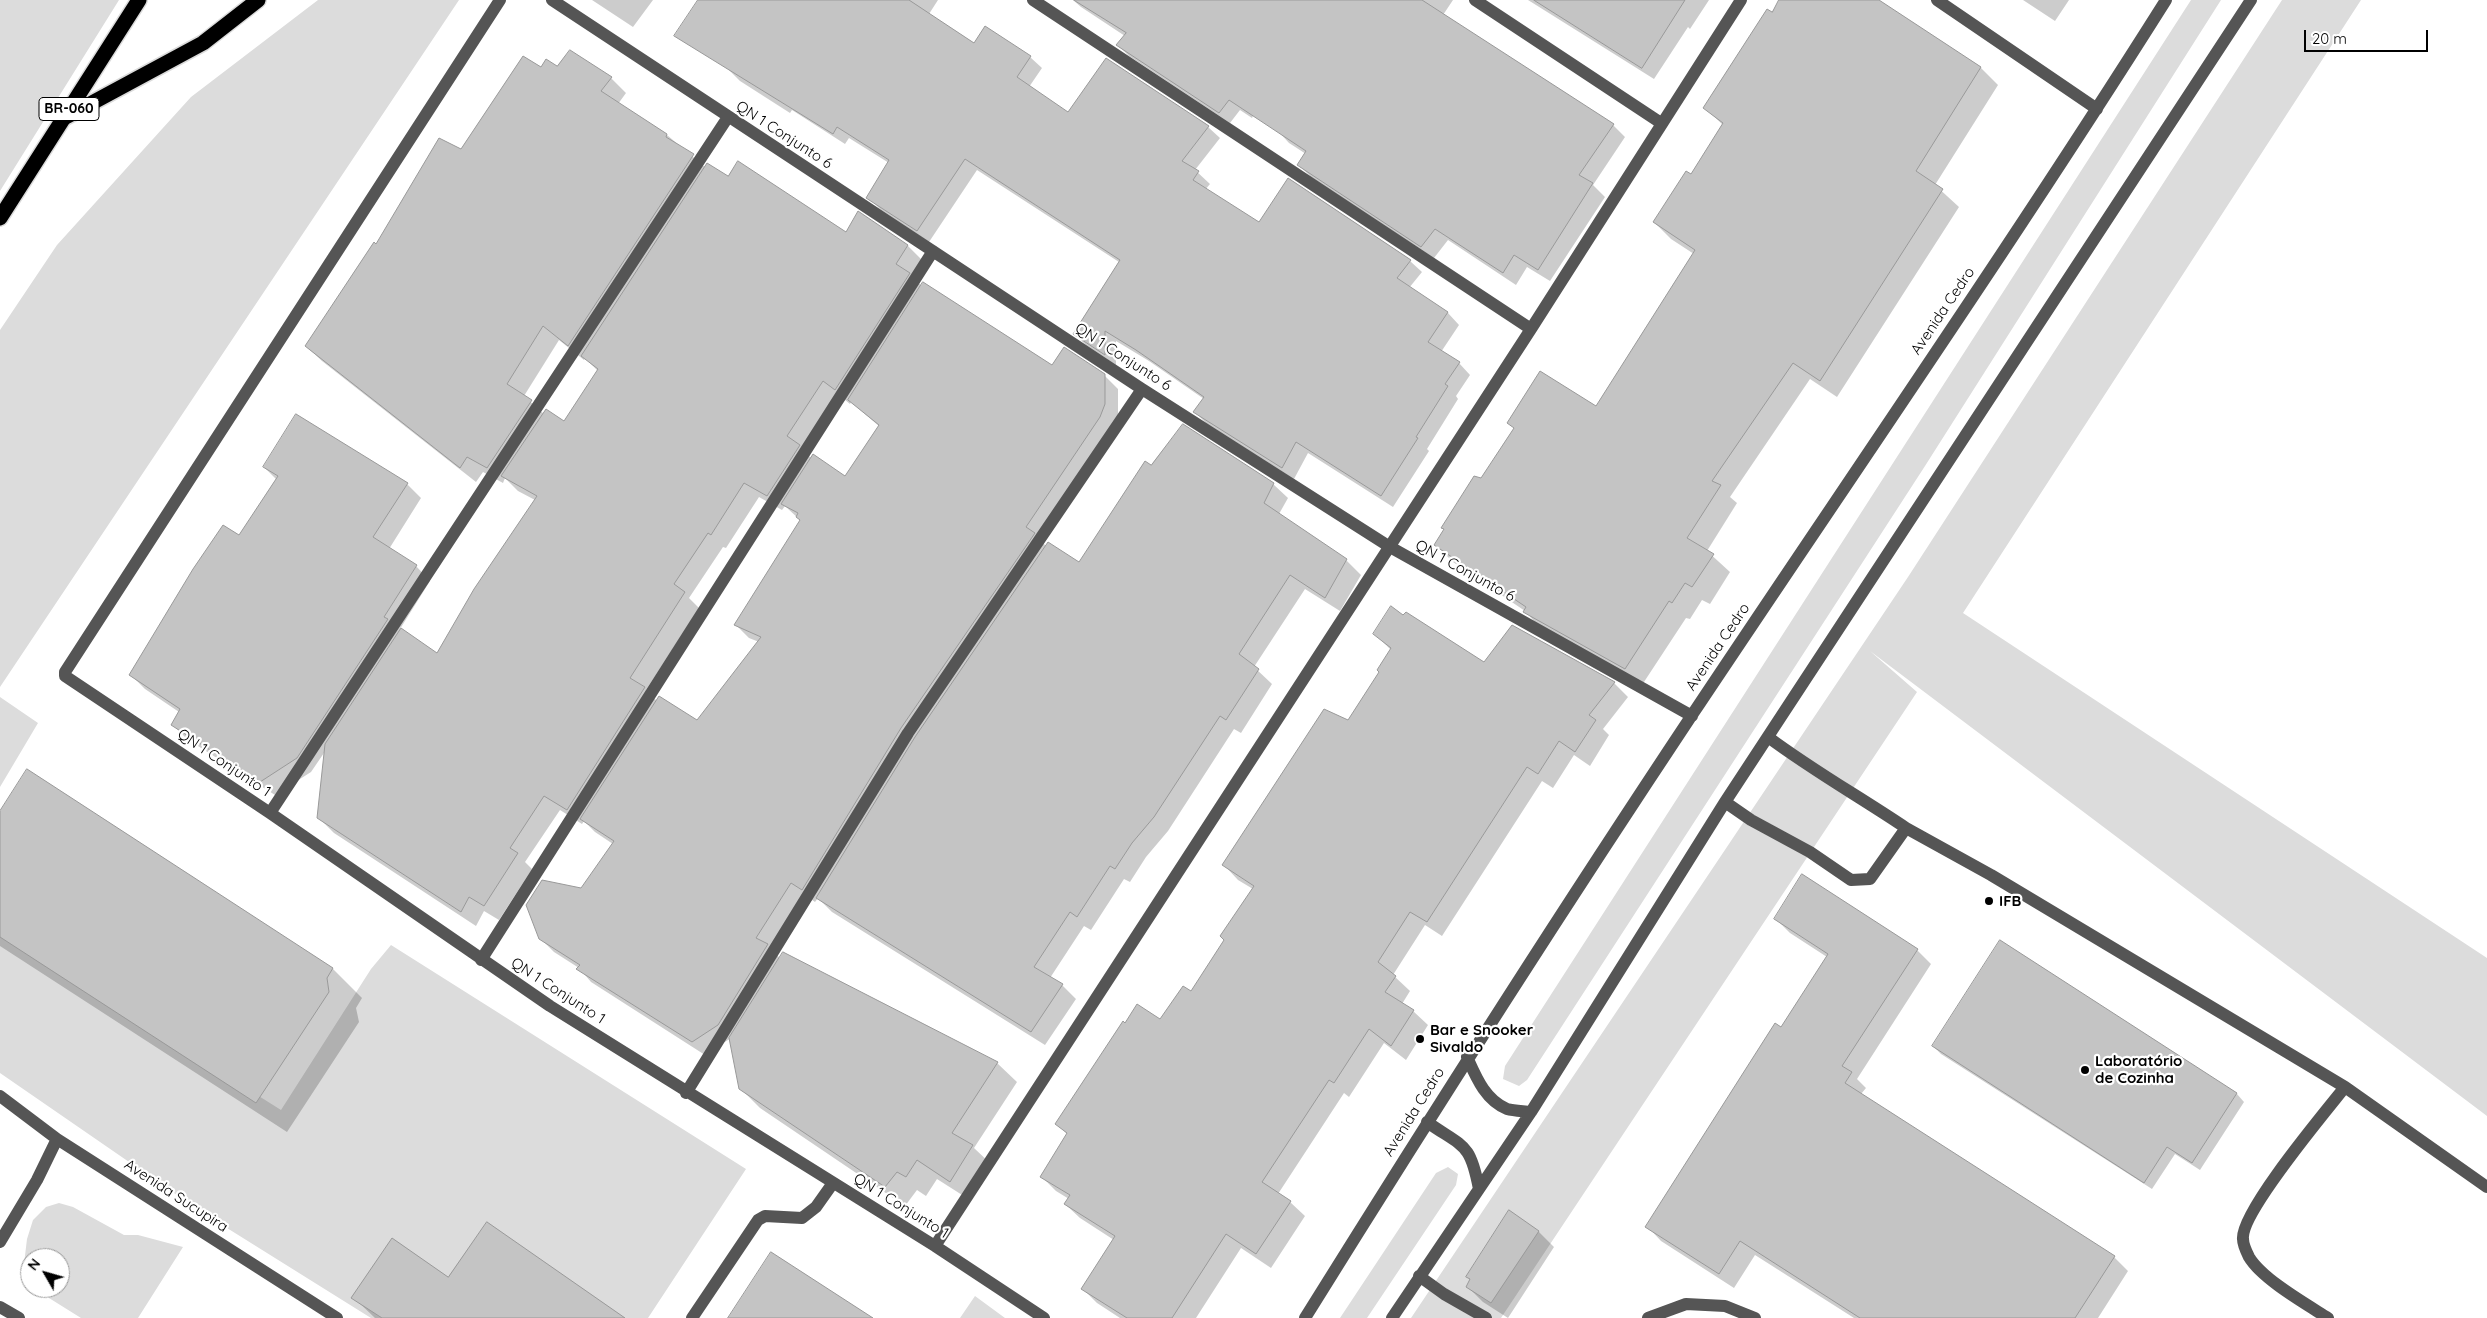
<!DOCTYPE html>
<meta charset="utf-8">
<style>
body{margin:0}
#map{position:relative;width:2487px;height:1318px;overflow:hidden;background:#fff;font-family:Quicksand,sans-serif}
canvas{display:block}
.north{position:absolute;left:20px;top:1248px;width:50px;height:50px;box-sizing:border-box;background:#fff;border:1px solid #999;border-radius:50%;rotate:308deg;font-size:14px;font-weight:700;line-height:20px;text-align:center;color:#000}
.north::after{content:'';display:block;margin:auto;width:18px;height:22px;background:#000;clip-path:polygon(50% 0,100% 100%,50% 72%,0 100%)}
.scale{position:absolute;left:2304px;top:30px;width:124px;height:22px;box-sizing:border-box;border:2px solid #000;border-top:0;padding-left:6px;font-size:15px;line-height:18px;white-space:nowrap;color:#000;-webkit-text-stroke:4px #fff;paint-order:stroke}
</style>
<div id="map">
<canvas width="2487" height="1318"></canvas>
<div class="north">N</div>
<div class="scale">20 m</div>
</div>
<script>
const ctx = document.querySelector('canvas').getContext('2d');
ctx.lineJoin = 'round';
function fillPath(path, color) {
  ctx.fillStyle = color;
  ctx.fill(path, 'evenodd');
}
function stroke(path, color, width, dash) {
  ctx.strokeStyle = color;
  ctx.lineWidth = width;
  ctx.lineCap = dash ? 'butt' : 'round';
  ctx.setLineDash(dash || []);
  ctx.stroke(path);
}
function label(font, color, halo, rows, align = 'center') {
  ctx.font = font + ' Quicksand,sans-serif';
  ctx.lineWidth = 4.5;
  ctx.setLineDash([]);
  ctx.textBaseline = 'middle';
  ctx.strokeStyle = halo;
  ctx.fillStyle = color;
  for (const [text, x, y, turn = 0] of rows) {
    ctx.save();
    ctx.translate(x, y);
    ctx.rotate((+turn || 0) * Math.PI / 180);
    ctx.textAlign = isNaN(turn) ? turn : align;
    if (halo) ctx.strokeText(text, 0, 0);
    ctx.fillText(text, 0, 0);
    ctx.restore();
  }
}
fillPath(new Path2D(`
 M0 0H119L0 191Z
 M318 0H459L0 687V330L57 245 191 97Z
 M2191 0H2221L1925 466 1527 1080 1519 1086 1503 1079 1505 1066Z
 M2282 0H2361L1963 613 2487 958V1116L1870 651 1917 692 1501 1318H1411L1908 577Z
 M0 697 38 723 0 787Z
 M0 933 281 1110 371 969 391 945 746 1169 648 1318H371L203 1213 0 1073Z
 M1448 1167 1458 1174 1456 1185 1367 1318H1340L1436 1173Z
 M59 1203 73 1207 124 1235H138L183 1247 138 1318H81L33 1288H60V1258H30V1286L23 1272 27 1239 33 1220 46 1207Z
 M975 1296 1005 1318H960Z`), '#dcdcdc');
fillPath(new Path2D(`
 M592 0H653L633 27Z
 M773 0H938L929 14 975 44 1030 57 1042 68 1029 87 1068 114 1208 127 1220 138 1195 170 1210 184 1205 190 1260 224 1410 261 1422 272 1409 288 1448 313 1459 325 1441 352 1459 363 1470 375 1456 396 1458 399 1427 449 1429 451 1393 507 1308 453 1294 479 1206 423 1194 411 1204 399 1149 361 1116 341V365L1086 345 1074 334 1119 262 977 170 929 242 880 209 868 197 889 163 849 138 845 144 792 110 790 113 740 81 728 69Z
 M1073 0H1310L1252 118 1240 110 1230 123 1129 56 1118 45 1125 36 1081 7Z
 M1363 0H1453L1443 15 1613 125 1625 137 1593 185 1605 197 1550 281 1527 267 1516 285 1448 240 1434 258 1311 177 1298 164 1306 154 1289 143 1277 130Z
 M1528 0H1709L1690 29 1688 27 1654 79Z
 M1781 0H1877L1981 68 1998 85 1935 185 1959 207 1837 397 1810 379 1730 497 1737 503 1707 551 1730 572 1710 604 1702 600 1690 619 1686 618 1642 685 1541 629 1525 611 1453 562 1436 545 1481 480 1596 408 1694 254 1671 239 1654 222 1691 176 1723 125 1705 108Z
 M2023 0H2069L2055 21Z
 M570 52 611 78 626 93 618 104 667 135 706 168 846 233 858 213 908 246 922 260 912 277 922 286 1052 367 1104 375 1118 389V417L1040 540 1046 546 1079 563 1151 466 1273 484 1288 498 1279 514 1346 560 1361 575 1340 611 1305 589 1254 667 1272 684 1241 733 1234 729 1168 831 1146 857 1130 882 1124 879 1091 930 1084 926 1050 978 1062 985 1076 999 1045 1045 832 912 818 898 815 902 805 895 770 949 780 958 997 1063 1017 1082 974 1148 992 1165 970 1200 937 1179 926 1196 917 1190 905 1206 760 1108 740 1088 731 1038 705 1055 591 982 579 968 554 952 540 938 582 890 613 844 595 832 584 821 582 824 560 810 525 862 532 869 499 920 484 911 476 926 334 833 319 818 326 750 311 772 275 795 187 739 172 724 179 712 145 689 130 674 240 536 277 480 264 467 407 484 421 498 389 549 416 566 430 581 400 629 438 655 535 500 518 491 505 478 503 483 483 472 476 482 322 361 306 346 377 245 461 151 541 69 558 68ZM559 340 584 360 585 358 598 371 565 423 544 414 524 396ZM839 395 850 404 851 402 880 427 846 477 812 459 803 450ZM759 497 782 510 785 506 801 521 736 625 749 638 759 642 697 721 657 701 646 690 699 608 689 598 723 547 726 548Z
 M1403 617 1484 663 1614 683 1628 697 1603 729 1609 735 1590 766 1574 755 1553 788 1542 781 1442 936 1425 925 1393 975 1410 991 1402 1004 1413 1011 1428 1025 1406 1060 1384 1043 1349 1097 1344 1093 1278 1194 1290 1202 1305 1216 1271 1268 1241 1248 1196 1318H1120L1097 1303 1083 1289 1114 1240 1080 1218 1065 1204 1069 1199 1056 1191 1041 1176 1068 1135 1057 1124 1125 1025 1160 1021 1192 993 1225 940 1253 889 1238 880 1224 865 1348 722 1381 672 1391 650 1375 634Z
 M0 813 333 969 362 998 356 1008 359 1022 287 1132 0 946Z
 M1776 919 1917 950 1931 964 1857 1079 1866 1088 1861 1094 2114 1257 2128 1271 2098 1318H1854L1755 1255 1734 1288 1661 1241 1647 1226 1782 1029 1827 957 1790 933Z
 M2000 942 2237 1094 2244 1102 2200 1170 2175 1154 2152 1189 1941 1054 1933 1046Z
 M1510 1212 1539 1232 1554 1247 1508 1318 1483 1302 1468 1287 1471 1280 1467 1276Z
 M448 1278 518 1318H375L353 1297Z`), '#0003');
const building = new Path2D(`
 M698 0H909L974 43 985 26 1031 56 1017 77 1068 112 1106 58 1209 126 1182 161 1199 171 1193 180 1259 222 1288 178 1411 260 1397 278 1448 312 1428 342 1460 362 1445 384 1448 386 1416 437 1418 438 1381 496 1296 442 1282 468 1193 412 1204 397 1136 350 1105 331V355L1073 334 1120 260 965 159 917 231 866 198 889 160 837 127 833 134 674 36Z
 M1074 0H1422L1614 124 1579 175 1593 183 1538 270 1514 255 1503 273 1435 229 1421 247 1297 165 1306 151 1229 100 1219 113 1116 45 1126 33Z
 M1534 0H1685L1642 68Z
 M1779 0H1879L1981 67 1916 171 1943 189 1820 381 1793 363 1712 481 1721 485 1687 538 1714 554 1692 587 1685 583 1672 603 1669 601 1625 669 1523 612 1526 607 1434 545 1444 529 1441 528 1474 476 1481 478 1514 428 1507 423 1540 371 1596 406 1695 250 1653 222 1686 171 1691 174 1723 123 1703 108 1767 9 1772 12Z
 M570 50 612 77 601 91 667 134 666 137 694 154 568 346 543 326 507 384 532 400 487 468 467 457 460 468 305 346 374 242 376 244 439 138 461 149 523 56 541 67 546 59 557 66Z
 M738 161 846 232 858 211 908 245 896 264 910 273 835 390 823 381 787 436 800 445 767 496 744 483 711 535 708 533 674 584 685 592 630 678 645 687 567 810 544 796 510 848 518 853 484 906 469 897 461 912 317 818 325 744 401 628 437 653 474 589 537 496 501 476 546 409 564 421 598 369 581 356 707 163 728 176Z
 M923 282 1052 365 1064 347 1105 374V404L1100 417 1026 527 1035 533 901 728 802 890 791 883 756 938 768 944 718 1025 692 1042 576 969 580 965 539 939 526 905 542 880 581 888 614 841 580 819 659 696 697 720 761 637 734 625 800 520 796 517 798 513 781 504 813 454 845 476 879 425 848 400Z
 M296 414 408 483 373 537 417 565 384 617 388 619 297 758 260 782 171 725 180 709 129 675 193 569 223 525 239 535 278 476 263 467Z
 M1183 424 1274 483 1264 503 1347 559 1325 598 1290 575 1239 654 1259 669 1226 720 1220 716 1154 817 1132 843 1115 869 1110 866 1077 917 1070 912 1034 967 1063 984 1031 1032 816 898 915 737 1048 542 1079 562 1145 461 1151 465Z
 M1391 606 1403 615 1406 612 1484 662 1512 625 1615 682 1589 715 1596 720 1575 752 1559 741 1538 774 1527 767 1427 922 1410 912 1378 962 1396 976 1385 992 1414 1010 1391 1046 1369 1029 1334 1083 1329 1080 1262 1182 1291 1201 1256 1254 1226 1234 1172 1318H1127L1081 1289 1115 1236 1064 1204 1070 1195 1040 1177 1067 1133 1055 1124 1123 1021 1125 1023 1137 1004 1160 1019 1183 986 1191 991 1224 940 1220 936 1254 886 1222 865 1324 709 1348 720 1379 672 1377 670 1391 648 1373 634Z
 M27 769 333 968 327 978 329 992 256 1103 0 937V811Z
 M1802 874 1918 949 1842 1066 1852 1072 1845 1083 2115 1256 2075 1318H1860L1740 1241 1719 1274 1645 1227 1775 1023 1781 1027 1828 954 1774 919Z
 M2000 940 2237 1093 2192 1163 2167 1147 2144 1183 1932 1046Z
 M783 952 998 1062 952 1133 973 1145 950 1182 917 1160 906 1177 897 1172 885 1187 739 1089 729 1038Z
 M1509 1210 1539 1231 1491 1303 1466 1287 1470 1279 1466 1277Z
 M487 1222 625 1318H382L351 1298 392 1238 448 1277Z
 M771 1252 873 1318H728Z`);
fillPath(building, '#c4c4c4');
stroke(building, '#999', 1);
const highway = new Path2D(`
 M64 118 203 43 258 0
 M0 218 139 0`);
stroke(highway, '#dbdbdb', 18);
stroke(new Path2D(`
 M500 0 65 672V676L270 813 550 1006 935 1246 1044 1318
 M552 0 1142 389 1390 547 1692 716
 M1033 0 1531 329
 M1475 0 1661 123
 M1937 0 2097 109
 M1725 802 1751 820 1810 852 1851 880 1870 879 1906 828C1860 797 1812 770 1768 737
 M270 813 728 117
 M1906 828 1991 875 2345 1087 2487 1187
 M481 960 933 251
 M1467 1057C1476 1077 1485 1100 1507 1109 1514 1111 1523 1111 1531 1112
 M686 1093 908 733 1142 389
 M0 1096 57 1139 337 1318
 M1427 1122C1464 1148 1470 1142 1479 1189
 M0 1242 37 1180 57 1139
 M935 1246 1531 329 1741 0
 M1419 1276 1444 1294 1486 1318
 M0 1307 19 1318
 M692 1318 758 1220 765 1216 802 1218 816 1207 833 1183
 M1305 1318C1432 1114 1561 912 1694 712 1852 475 2014 241 2166 0
 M1392 1318 1531 1112 1725 802 2251 0
 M1648 1318 1686 1304 1725 1306 1755 1318
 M2328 1318C2306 1304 2262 1279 2249 1257 2247 1253 2243 1244 2243 1239 2240 1213 2326 1111 2345 1087`), '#555', 12);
stroke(highway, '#000', 15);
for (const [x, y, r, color] of [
 [1989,901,5,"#000"],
 [1420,1039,5,"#000"],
 [2085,1070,5,"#000"]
]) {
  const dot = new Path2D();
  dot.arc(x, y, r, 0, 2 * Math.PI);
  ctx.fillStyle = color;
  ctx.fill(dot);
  stroke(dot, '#fff', 2);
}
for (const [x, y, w] of [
 [69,109,60]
]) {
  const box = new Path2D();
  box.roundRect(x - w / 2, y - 11.5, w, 23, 4);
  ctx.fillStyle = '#fff';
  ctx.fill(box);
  stroke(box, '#000', 1);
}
label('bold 14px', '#000', null, [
 ["BR-060",69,109]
]);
label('15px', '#000', '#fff', [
 ["QN 1 Conjunto 6",784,135,33],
 ["Avenida Cedro",1943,311,-56],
 ["QN 1 Conjunto 6",1123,357,33],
 ["QN 1 Conjunto 6",1465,571,29],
 ["Avenida Cedro",1718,647,-56],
 ["QN 1 Conjunto 1",224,763,34],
 ["QN 1 Conjunto 1",558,991,33],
 ["Avenida Cedro",1414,1112,-58],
 ["Avenida Sucupira",176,1196,33],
 ["QN 1 Conjunto 1",901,1206,32]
]);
label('bold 15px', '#000', '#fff', [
 ["IFB",1999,901],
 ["Bar e Snooker",1430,1030],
 ["Sivaldo",1430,1047],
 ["Laboratório",2095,1061],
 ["de Cozinha",2095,1078]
], 'left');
</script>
